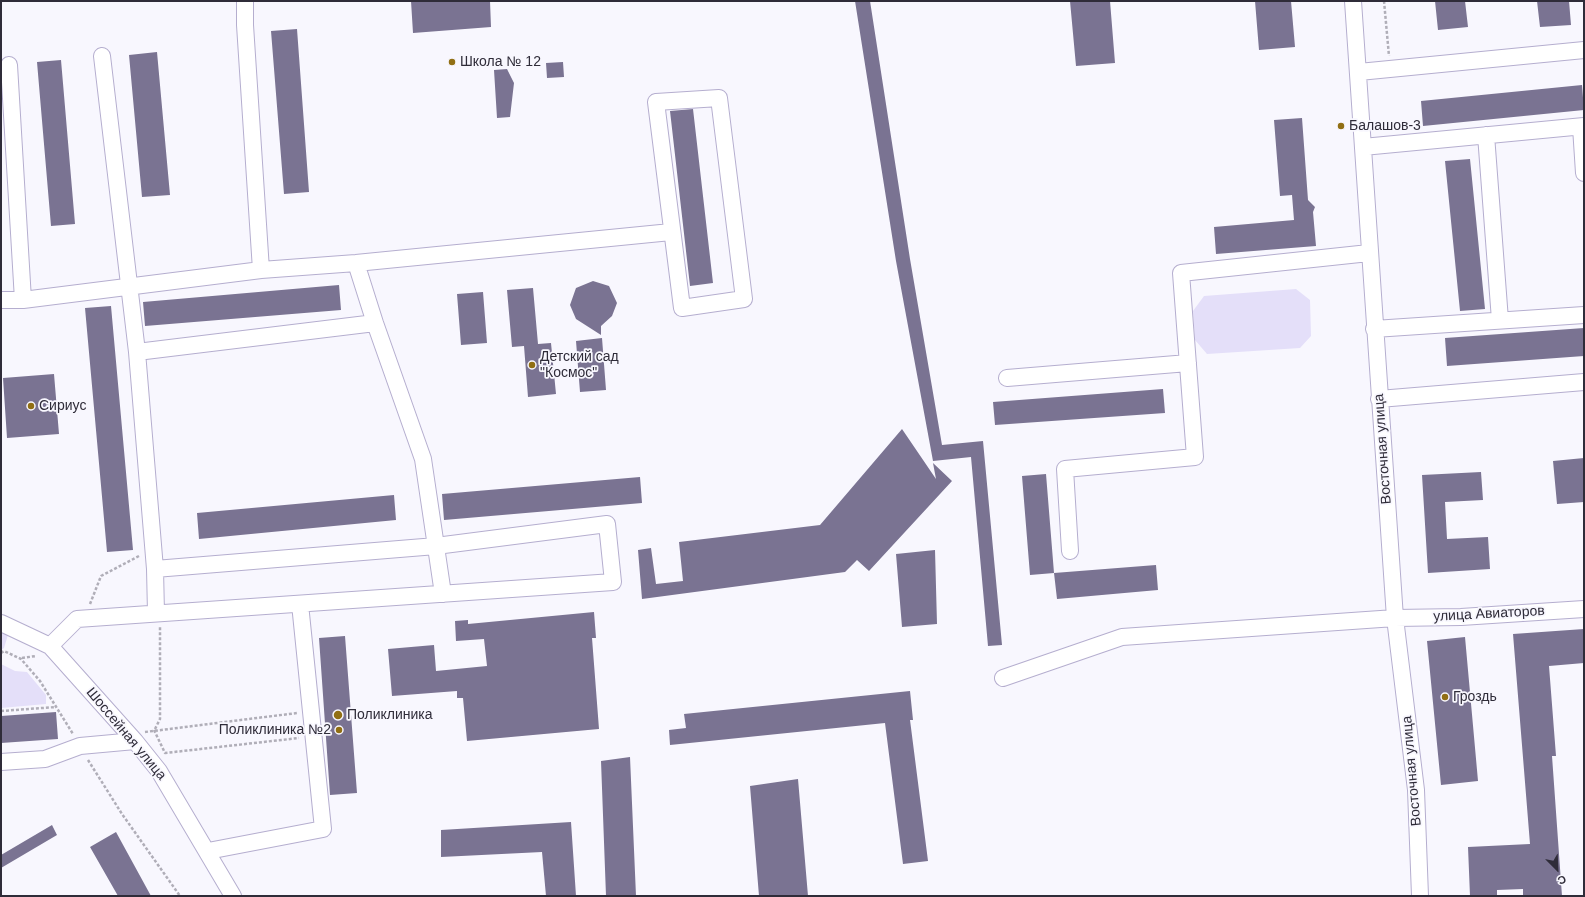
<!DOCTYPE html>
<meta charset="utf-8">
<style>
body{margin:0}
#map{position:relative;width:1585px;height:897px;overflow:hidden;background:#f8f7fe;font-family:Arial,sans-serif}
canvas{display:block}
.frame{position:absolute;inset:0;border:2px solid #2f2c39;pointer-events:none}
.north{position:absolute;left:1537px;top:849px;width:40px;height:40px;-webkit-text-stroke:3px #f8f7fe;paint-order:stroke;rotate:156deg;font-size:11px;font-weight:700;line-height:16px;text-align:center;color:#2f2c39}
.north::after{content:'';display:block;margin:auto;width:14px;height:18px;background:#2f2c39;clip-path:polygon(50% 0,100% 100%,50% 72%,0 100%)}
</style>
<div id="map">
<canvas width="1585" height="897"></canvas>
<div class="frame"></div>
<div class="north">С</div>
</div>
<script>
const ctx = document.querySelector('canvas').getContext('2d');
ctx.lineJoin = 'round';
function fillPath(path, color) {
  ctx.fillStyle = color;
  ctx.fill(path, 'evenodd');
}
function stroke(path, color, width, dash) {
  ctx.strokeStyle = color;
  ctx.lineWidth = width;
  ctx.lineCap = dash ? 'butt' : 'round';
  ctx.setLineDash(dash || []);
  ctx.stroke(path);
}
function label(font, color, halo, rows, align = 'center') {
  ctx.font = font + ' Arial,sans-serif';
  ctx.lineWidth = 3.5;
  ctx.setLineDash([]);
  ctx.textBaseline = 'middle';
  ctx.strokeStyle = halo;
  ctx.fillStyle = color;
  for (const [text, x, y, turn = 0] of rows) {
    ctx.save();
    ctx.translate(x, y);
    ctx.rotate((+turn || 0) * Math.PI / 180);
    ctx.textAlign = isNaN(turn) ? turn : align;
    if (halo) ctx.strokeText(text, 0, 0);
    ctx.fillText(text, 0, 0);
    ctx.restore();
  }
}
fillPath(new Path2D(`
 M1296 289 1310 300 1311 336 1300 348 1207 354 1195 340 1193 311 1204 296Z
 M1 631 8 635 4 648 1 650Z
 M1 664 15 671 27 672 46 695V704L1 708Z`), '#e4dff9');
fillPath(new Path2D(`
 M411 1H490L491 27 413 33Z
 M855 1H870L910 259 942 445 983 441 1002 645 988 646 971 457 933 461 896 261Z
 M1070 1H1110L1115 63 1076 66Z
 M1255 1H1291L1295 47 1259 50Z
 M1435 1H1465L1468 27 1438 30Z
 M1537 1H1569L1571 25 1540 27Z
 M297 29 309 192 284 194 271 31Z
 M157 52 170 195 142 197 129 55Z
 M61 60 75 224 51 226 37 62Z
 M563 62 564 77 547 78 546 63Z
 M507 69 514 83 510 117 497 118 494 70Z
 M1582 85 1584 110 1423 126 1421 101Z
 M693 109 713 283 690 286 670 111Z
 M1302 118 1308 200 1315 207 1313 212 1316 246 1216 254 1214 227 1294 220 1292 195 1280 196 1274 120Z
 M1470 159 1485 309 1460 311 1445 161Z
 M593 281 609 286 617 303 612 316 601 326V335L576 319 570 305 576 288Z
 M339 285 341 310 145 326 143 302Z
 M533 288 538 344 551 343 556 394 528 397 524 346 512 347 507 290Z
 M483 292 487 343 461 345 457 294Z
 M111 306 133 550 107 552 85 308Z
 M1584 328V356L1447 366 1445 338Z
 M602 338 606 390 580 392 576 341Z
 M54 374 59 434 7 438 3 378Z
 M1163 389 1165 413 995 425 993 402Z
 M902 429 936 479 933 463 952 481 869 571 857 560 845 572 642 599 638 550 651 548 656 584 683 581 679 542 820 525Z
 M1584 458V502L1557 504 1553 461Z
 M1481 472 1483 500 1445 502 1447 539 1488 537 1490 569 1428 573 1422 475Z
 M1046 474 1054 573 1030 575 1022 476Z
 M640 477 642 503 444 520 442 494Z
 M394 495 396 520 199 539 197 513Z
 M935 550 937 624 902 627 896 554Z
 M1156 565 1158 590 1057 599 1054 573Z
 M594 612 596 638H592L599 729 467 741 463 698H457V691L392 696 388 649 434 645 436 671 487 666 484 639 456 641 455 621 468 620V624Z
 M1584 629V663L1549 666 1556 756H1552L1562 896H1523V889L1497 890V896H1470L1468 847 1530 844 1513 634Z
 M345 636 357 793 330 795 319 638Z
 M1465 637 1478 781 1441 785 1427 641Z
 M910 691 913 720H910L928 861 903 864 885 723 670 745 669 730 686 728 684 714Z
 M56 712 58 739 1 743V716Z
 M630 757 636 896H606L601 761Z
 M798 779 808 896H759L750 786Z
 M571 822 576 896H546L542 852 441 857V830Z
 M52 825 57 835 1 868V855Z
 M116 832 151 896H118L90 847Z`), '#7a7392');
const minor = new Path2D(`
 M245 1V25L261 270
 M1353 1 1395 618 1416 790 1420 896
 M102 56 137 352 155 569 156 613
 M9 65 23 300
 M1359 72 1584 50
 M719 98 744 299 682 308 656 102Z
 M1581 127 1584 173
 M1486 135 1500 320
 M1363 147 1584 126
 M356 263 375 323 423 459 443 594
 M1 300H23L261 270 356 263 671 232
 M1374 329 1584 315
 M137 352 375 323
 M1007 378 1188 363
 M1379 399 1584 382
 M1070 551 1065 469 1195 457 1181 273 1369 253
 M1 623 50 646 135 741 159 771 233 896
 M50 646 77 619 613 582 607 524 436 546 155 569
 M1003 678 1122 637 1395 618 1461 617 1584 609
 M1 762 45 759 80 746 135 741
 M208 851 323 829 300 604`);
stroke(minor, '#b5aecf', 18);
stroke(new Path2D(`
 M1384 1 1389 56
 M90 604 101 576 139 556
 M1 653 4 651 21 659 40 681 73 734
 M22 658 36 656
 M1 711 56 707
 M155 729 160 719V627
 M154 730 165 753 299 738
 M145 732 297 713
 M88 760 122 814 180 896`), '#b0aeb8', 2.5, [3, 2]);
stroke(minor, '#fff', 16);
for (const [x, y, r, color] of [
 [452,62,4,"#916f14"],
 [1341,126,4,"#916f14"],
 [532,365,4,"#916f14"],
 [31,406,4,"#916f14"],
 [1445,697,4,"#916f14"],
 [338,715,5,"#916f14"],
 [339,730,4,"#916f14"]
]) {
  const dot = new Path2D();
  dot.arc(x, y, r, 0, 2 * Math.PI);
  ctx.fillStyle = color;
  ctx.fill(dot);
  stroke(dot, '#f8f7fe', 1.5);
}
label('14px', '#2f2c39', '#f8f7fe', [
 ["Школа № 12",460,62],
 ["Балашов-3",1349,126],
 ["Детский сад",540,357],
 ["\"Космос\"",540,373],
 ["Сириус",39,406],
 ["Гроздь",1453,697],
 ["Поликлиника",347,715],
 ["Поликлиника №2",331,730,"right"]
], 'left');
label('14px', '#2f2c39', '#f8f7fe', [
 ["Восточная улица",1383,449,-94],
 ["улица Авиаторов",1489,614,-3],
 ["Шоссейная улица",126,734,50],
 ["Восточная улица",1412,771,-95]
]);
</script>
